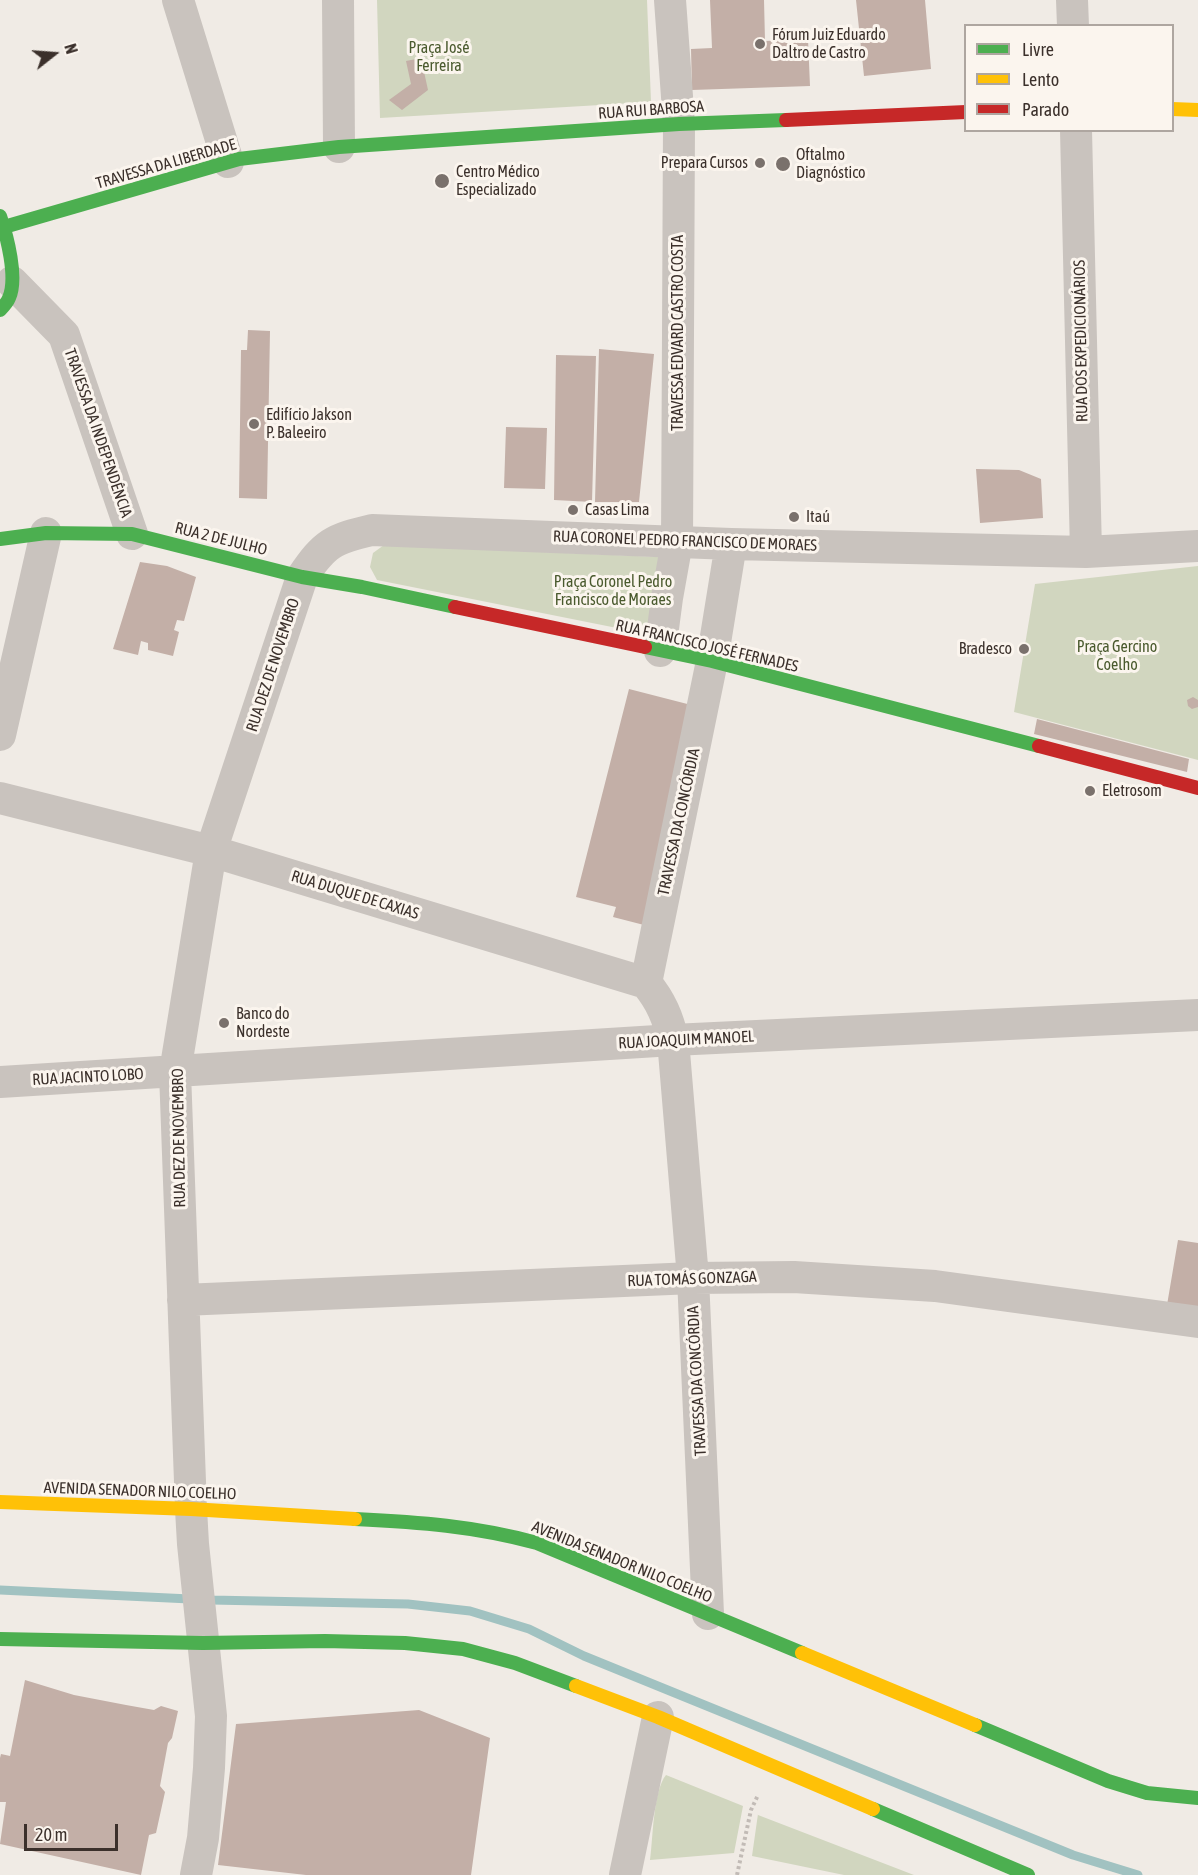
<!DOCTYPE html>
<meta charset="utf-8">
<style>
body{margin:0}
#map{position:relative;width:1198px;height:1875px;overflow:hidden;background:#f0ebe5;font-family:"Asap Condensed",sans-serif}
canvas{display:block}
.legend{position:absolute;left:964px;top:24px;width:210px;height:108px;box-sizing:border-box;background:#fbf5ee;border:2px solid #aea6a0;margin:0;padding:8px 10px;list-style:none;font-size:18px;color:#3b302b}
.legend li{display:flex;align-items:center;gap:12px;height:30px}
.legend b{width:30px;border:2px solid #aea6a0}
.north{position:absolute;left:24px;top:24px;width:60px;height:60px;-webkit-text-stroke:4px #fbf5ee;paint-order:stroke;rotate:73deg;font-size:16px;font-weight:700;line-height:24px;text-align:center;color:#3b302b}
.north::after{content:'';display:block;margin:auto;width:21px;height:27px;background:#3b302b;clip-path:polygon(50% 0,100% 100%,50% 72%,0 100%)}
.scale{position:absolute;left:24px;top:1824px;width:94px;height:27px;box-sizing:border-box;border:3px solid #3b302b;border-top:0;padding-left:8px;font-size:18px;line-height:21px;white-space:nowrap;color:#3b302b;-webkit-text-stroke:4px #fbf5ee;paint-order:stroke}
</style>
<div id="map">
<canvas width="1198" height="1875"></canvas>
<ul class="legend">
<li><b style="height:8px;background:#4caf50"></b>Livre</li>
<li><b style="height:8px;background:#ffc107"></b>Lento</li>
<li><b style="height:8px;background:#c62828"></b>Parado</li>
</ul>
<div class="north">N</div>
<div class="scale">20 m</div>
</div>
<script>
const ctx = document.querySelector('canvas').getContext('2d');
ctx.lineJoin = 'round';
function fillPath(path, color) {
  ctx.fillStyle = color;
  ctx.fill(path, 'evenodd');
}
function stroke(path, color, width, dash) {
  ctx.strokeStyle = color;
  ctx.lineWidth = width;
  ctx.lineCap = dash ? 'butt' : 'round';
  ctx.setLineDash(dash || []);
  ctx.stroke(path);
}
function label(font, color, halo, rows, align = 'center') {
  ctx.font = font + ' "Asap Condensed",sans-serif';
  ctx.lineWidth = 6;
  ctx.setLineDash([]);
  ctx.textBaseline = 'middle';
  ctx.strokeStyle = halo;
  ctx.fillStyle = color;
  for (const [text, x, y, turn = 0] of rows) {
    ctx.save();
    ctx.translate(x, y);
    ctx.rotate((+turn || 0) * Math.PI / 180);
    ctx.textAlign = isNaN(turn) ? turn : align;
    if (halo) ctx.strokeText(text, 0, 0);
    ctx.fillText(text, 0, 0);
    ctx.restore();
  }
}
fillPath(new Path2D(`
 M377 0H647L651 102 380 118Z
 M384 545 659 557 647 634 377 580 370 567 373 553Z
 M1198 566V760L1014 712 1035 584Z
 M666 1775 743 1806 734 1853 650 1860C653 1839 653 1791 666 1775Z
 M758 1814V1815L914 1875H844L752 1856Z`), '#d1d6bf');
stroke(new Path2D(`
 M0 1590 211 1600 408 1604 470 1611 529 1629 584 1656 1073 1855 1138 1875`), '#a1c2c1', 9);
fillPath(new Path2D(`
 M710 0H764L765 41 808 39 810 86 692 90 691 49 712 48Z
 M856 0H925L931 69 864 76Z
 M421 58 428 90 402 110 389 100 411 84 406 61Z
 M248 330 270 331 267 499 239 498 241 350H247Z
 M599 349 654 354 639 502H595Z
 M556 355 596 356 592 502 554 500Z
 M506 427 547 428 545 489 504 488Z
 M976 469 1019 470 1041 479 1043 518 980 523Z
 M140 562 167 566 196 577 184 621 177 620 174 630 179 632 173 656 148 650V643L141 641 138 655 113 649Z
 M629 689 699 707 644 925 613 917 616 907 576 897Z
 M1193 697 1198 700V707L1192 709 1188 706 1187 700Z
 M1037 719 1189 759 1187 772 1034 734Z
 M1178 1240 1198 1243V1310L1167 1305Z
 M25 1680 74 1695 126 1705 154 1710 161 1706 178 1711 172 1738 168 1743 160 1786 165 1792 156 1833 149 1835 141 1875 0 1844 6 1802H0V1758L1 1754 10 1756Z
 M419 1710 490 1738 471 1875H306L218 1865 236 1724Z`), '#c3afa7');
stroke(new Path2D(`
 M737 1875 751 1810 758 1795`), '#c2bbb6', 4, [3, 3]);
stroke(new Path2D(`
 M178 0 228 162
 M338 0 339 147
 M1072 0 1073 26
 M1076 130 1086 552
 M12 282 64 335 132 534
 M660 651 667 598 677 542 679 124 670 0
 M0 735 46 533
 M0 798 211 851 646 983C661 1001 668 1018 673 1040L693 1278 708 1614
 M646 983 712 661 731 544
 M0 1082 673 1040 1198 1015
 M183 1300 693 1278 794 1277 935 1286 1198 1322
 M196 1875 203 1838 209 1768 211 1716 193 1544 191 1509 175 1072 211 851 302 577C325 543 333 539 372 530L731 544 1086 552 1198 546
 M625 1875 658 1717`), '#c9c3be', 32);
stroke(new Path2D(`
 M0 216C7 236 18 278 9 298 7 303 3 307 0 310
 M4 227 239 159 339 147 679 124 786 120
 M0 539 46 533 132 534 302 577 362 587 455 607
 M645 647 712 661 1039 746
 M355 1519C418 1522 475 1526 537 1543L802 1653
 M0 1639 203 1643 325 1641 405 1643 463 1649 515 1663 576 1686
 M975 1725 1108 1781 1147 1793 1198 1798
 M873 1809 1028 1875`), '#4caf50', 14);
stroke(new Path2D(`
 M1172 109 1198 110
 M0 1502 191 1509 355 1519
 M802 1653 975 1725
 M576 1686 658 1717 873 1809`), '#ffc107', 14);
stroke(new Path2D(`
 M786 120 966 112
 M455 607 645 647
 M1039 746 1198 788`), '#c62828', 14);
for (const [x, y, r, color] of [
 [760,44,6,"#7a716c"],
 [760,163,6,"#7a716c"],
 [783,164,8,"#7a716c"],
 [442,181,8,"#7a716c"],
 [254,424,6,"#7a716c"],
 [573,510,6,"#7a716c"],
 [794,517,6,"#7a716c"],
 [1024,649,6,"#7a716c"],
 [1090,791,6,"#7a716c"],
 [224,1023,6,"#7a716c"]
]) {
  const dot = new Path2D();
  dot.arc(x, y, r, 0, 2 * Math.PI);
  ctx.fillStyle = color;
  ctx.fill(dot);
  stroke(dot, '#fbf5ee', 2);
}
label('16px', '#3b302b', '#fbf5ee', [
 ["Fórum Juiz Eduardo",772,35],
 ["Daltro de Castro",772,53],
 ["Oftalmo",796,155],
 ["Diagnóstico",796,173],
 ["Prepara Cursos",748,163,"right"],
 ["Centro Médico",456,172],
 ["Especializado",456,190],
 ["Edifício Jakson",266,415],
 ["P. Baleeiro",266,433],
 ["Casas Lima",585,510],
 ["Itaú",806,517],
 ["Bradesco",1012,649,"right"],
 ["Eletrosom",1102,791],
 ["Banco do",236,1014],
 ["Nordeste",236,1032]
], 'left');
label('16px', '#4a5a2e', '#fbf5ee', [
 ["Praça José",439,48],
 ["Ferreira",439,66],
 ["Praça Coronel Pedro",613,582],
 ["Francisco de Moraes",613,600],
 ["Praça Gercino",1117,647],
 ["Coelho",1117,665]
]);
label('16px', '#3b302b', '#fbf5ee', [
 ["RUA RUI BARBOSA",651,110,-4],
 ["TRAVESSA DA LIBERDADE",166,164,-16],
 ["TRAVESSA EDVARD CASTRO COSTA",678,333,-90],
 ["RUA DOS EXPEDICIONÁRIOS",1081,341,-91],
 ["TRAVESSA DA INDEPENDÊNCIA",98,433,71],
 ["RUA 2 DE JULHO",221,539,14],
 ["RUA CORONEL PEDRO FRANCISCO DE MORAES",685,541,2],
 ["RUA FRANCISCO JOSÉ FERNADES",707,646,13],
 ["RUA DEZ DE NOVEMBRO",273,665,-72],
 ["TRAVESSA DA CONCÓRDIA",679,822,-78],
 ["RUA DUQUE DE CAXIAS",355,895,17],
 ["RUA JOAQUIM MANOEL",686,1040,-3],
 ["RUA JACINTO LOBO",88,1077,-3],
 ["RUA DEZ DE NOVEMBRO",179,1138,-91],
 ["RUA TOMÁS GONZAGA",692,1279,-2],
 ["TRAVESSA DA CONCÓRDIA",697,1381,-93],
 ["AVENIDA SENADOR NILO COELHO",140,1491,2],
 ["AVENIDA SENADOR NILO COELHO",622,1562,22]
]);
</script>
